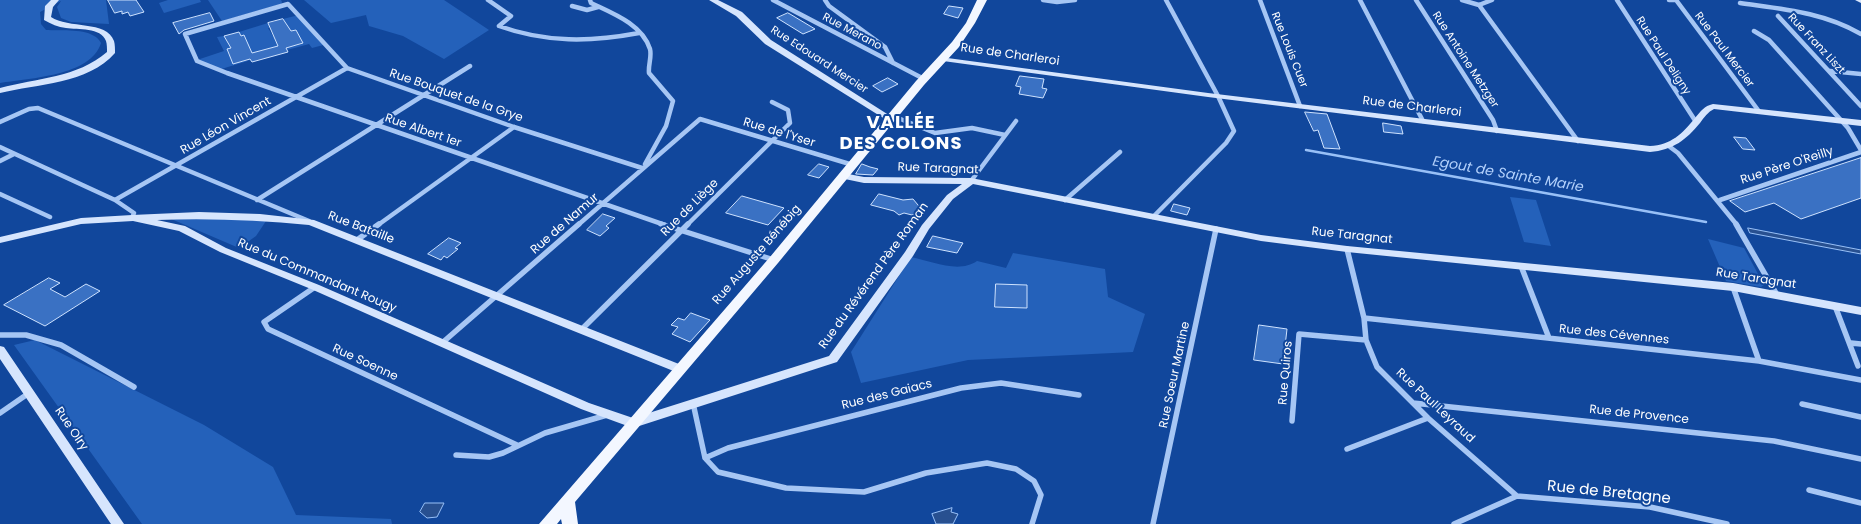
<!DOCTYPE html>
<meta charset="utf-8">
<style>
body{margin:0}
canvas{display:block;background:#11479c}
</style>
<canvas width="1861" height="524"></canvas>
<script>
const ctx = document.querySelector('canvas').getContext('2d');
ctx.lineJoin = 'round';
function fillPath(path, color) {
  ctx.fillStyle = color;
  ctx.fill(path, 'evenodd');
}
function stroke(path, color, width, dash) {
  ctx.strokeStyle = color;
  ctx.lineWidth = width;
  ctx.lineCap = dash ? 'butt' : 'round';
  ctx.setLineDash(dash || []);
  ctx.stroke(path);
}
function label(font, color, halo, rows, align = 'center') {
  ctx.font = font + ' Poppins,sans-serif';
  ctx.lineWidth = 4;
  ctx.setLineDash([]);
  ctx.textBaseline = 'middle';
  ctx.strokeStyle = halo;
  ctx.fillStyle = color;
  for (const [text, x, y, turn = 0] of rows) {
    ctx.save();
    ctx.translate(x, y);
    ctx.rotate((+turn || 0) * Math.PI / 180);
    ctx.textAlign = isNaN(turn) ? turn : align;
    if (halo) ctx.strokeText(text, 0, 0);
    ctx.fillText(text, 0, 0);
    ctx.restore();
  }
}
fillPath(new Path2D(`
 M0 0H106L109 24 71 22 61 18 57 7 61 1 40 12 41 24 46 30C62 31 93 27 101 43 91 76 30 78 0 83Z
 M168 0H200L201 2 164 13 159 3Z
 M208 0H281L282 2 281 4 222 21Z
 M304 0H444L489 30 444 59 403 36 369 26 366 15 331 23Z
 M299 15 327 44 312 48 309 44 287 50 286 48 303 43 296 30 291 31 283 19Z
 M268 23 271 27 268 28 273 36 278 35 285 45 249 56 244 35 241 36 239 32Z
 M224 36 231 48 227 50 233 63 251 60 218 70 197 60 224 51 217 37Z
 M1510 197 1536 200 1551 246 1524 242Z
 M169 218H268L256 236 239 248Z
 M1708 239 1744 248 1764 285 1761 287 1726 281Z
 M1013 253 1105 269 1108 297 1145 314 1133 352 968 360 861 383 851 352 911 257C931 261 959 274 977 261L1006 268Z
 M35 340 204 425 273 467 296 515 391 519 392 524H142L14 345Z`), '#2461ba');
const water = new Path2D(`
 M1748 228 1861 250V254L1750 233Z
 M425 503H444L437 517 427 518 420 512Z
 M952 508 951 512 958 514 953 524H936L932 514Z`);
fillPath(water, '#285090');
stroke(water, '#98c0f7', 1);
stroke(new Path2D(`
 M1306 150 1706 222`), '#98c0f7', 2.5);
const building = new Path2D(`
 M108 0H136L144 12 130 16 128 12 122 14V11L115 13Z
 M949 6 963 8 958 18 944 14Z
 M210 13 214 21 184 30 179 34 173 23Z
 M788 13 790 14 815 29 803 34 777 18Z
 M283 19 291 31 296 30 303 43 286 48 288 52 252 62 250 59 233 64 227 49 231 48 224 36 239 32 241 36 244 35 252 53 278 46 268 23Z
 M1020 76 1044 79 1042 88 1047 89 1043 98 1019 94 1021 87 1016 86Z
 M888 78 898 84 882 92 873 86Z
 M1305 112 1327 114 1340 149 1324 148 1318 130 1314 131Z
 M1383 123 1401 126 1403 134 1384 132Z
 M1734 137 1746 138 1755 150 1743 149Z
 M1861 158V198L1801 219 1774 203 1745 212 1730 201Z
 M819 164 829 167 819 178 808 175Z
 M862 164 870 167 878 169 873 175 856 174Z
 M879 194 903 200 913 199 923 211 912 215 904 213 899 215 894 211 871 205Z
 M742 196 784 208 768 225 726 213Z
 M1174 204 1190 208 1187 215 1171 211Z
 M603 214 615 218 606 226 609 228 600 236 587 230Z
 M933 236 963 243 957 253 927 247Z
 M449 238 461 243 455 248 458 249 447 258 444 256 441 260 428 254Z
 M49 278 60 283 50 289 65 297 86 284 100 291 45 326 4 305Z
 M996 284 1027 285V308L995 307Z
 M691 313 710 320 690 342 672 334 678 327 671 325 678 318 684 320Z
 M1259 325 1287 329 1283 364 1254 360Z`);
fillPath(building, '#3a71c3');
stroke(building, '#cee2fe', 1);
stroke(new Path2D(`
 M488 0 511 16 499 26C546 43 591 42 639 33
 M590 0 591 3C612 13 642 24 650 49 652 57 648 65 649 73L673 101 666 126 645 164
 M773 0 924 79
 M825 0 829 6 885 47 893 63
 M1043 0 1057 2 1075 0
 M1260 0 1300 106
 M1360 0 1423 121
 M1416 0 1493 120 1497 131
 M1462 0 1479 5 1492 0
 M1617 0 1696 122
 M1669 0H1676
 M1676 0 1758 110
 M1740 3C1782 9 1823 12 1861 34
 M1479 5 1578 141
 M572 6 587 10 598 7
 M1778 16 1861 106
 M1754 31 1769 40 1848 128 1861 150
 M1830 71 1861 74
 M893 116 935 133 972 128 1005 135
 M0 122 29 109 38 108 309 221
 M0 147 115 200 134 213 132 218
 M1670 147 1678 153 1737 225
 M0 161 14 154
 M642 168 514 127 347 68 288 4 185 34 197 61 227 73 665 225
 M971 181 1016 121
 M0 194 50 217
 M115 200 347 68
 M257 200 470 66
 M1065 200 1120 152
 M1720 200 1861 152
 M1153 217 1226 143 1234 131 1218 96 1166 0
 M378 225 514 127
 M578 225 700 119 853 165
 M687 225 790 123 788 110 772 102`), '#a6c6f4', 4.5);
stroke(new Path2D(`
 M661 224 774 260
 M1736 224 1777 295
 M357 240 379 224
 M1347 249 1364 318 1366 340 1377 367 1428 418 1517 496 1454 524
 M1521 266 1549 338
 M315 287 264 322 268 329 517 445
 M1733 287 1759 361
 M1835 306 1858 366
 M1364 318 1759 361 1861 380
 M581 330 688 224
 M0 335H26L61 345 134 387
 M442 343 579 224
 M1851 343 1861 344
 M693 403 705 458 718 472 786 488 864 492 926 473 987 463 1016 469 1034 481 1041 495 1032 524
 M1413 403 1774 441 1861 459
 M1802 404 1861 417
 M0 413 29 393
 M1292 421 1299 334 1366 340
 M1347 449 1428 418
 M456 455 489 457 503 453 545 433 607 415
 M705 458 728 448 961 388 1001 383 1079 395
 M1809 490 1861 503
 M1517 496 1650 507 1727 524
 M1153 524 1216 229`), '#a6c6f4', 5.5);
fillPath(new Path2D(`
 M51 0H59L53 7 51 17C68 29 107 20 114 41 115 44 115 50 115 53 88 84 37 84 0 93V88C37 78 77 78 107 52 107 49 107 44 106 41 101 27 78 30 66 28 58 27 51 24 44 20L45 6Z
 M709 0H718L742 12 771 40 895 119 894 121H888L765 44 736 16Z
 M1855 0H1861V3Z
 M940 57 1208 93 1650 146C1671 145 1682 134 1695 118 1701 111 1704 106 1713 104L1861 120V126L1714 109C1708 112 1704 117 1700 123 1686 140 1673 150 1650 152L1208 97 943 61 939 59Z
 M843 173 864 177 971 178 1261 235 1347 246 1733 283 1861 307V315L1733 291 1347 252 1261 241 973 184 953 199 929 229 913 256 837 362 633 428 581 409 311 289 220 252 179 231 133 221 81 224 0 243V237L81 218 132 215 199 212 260 214 314 220 684 366 686 369 684 372H676L309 225C258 220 208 218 157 220L185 226 226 248 319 285 589 403 633 418 829 356 905 252 922 225 947 195 962 184 864 183 840 178 838 176Z
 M0 346 4 347 124 524H111L0 359Z`), '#d6e5fd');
fillPath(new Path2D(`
 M977 0H987L975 23 959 47 924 85 778 263 575 502 578 524H562L561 519 557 524H539L770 257 916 81 952 42 966 23Z`), '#f3f7ff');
label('11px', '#fff', '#11479c', [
 ["Rue Merano",852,32,28],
 ["Rue Franz Liszt",1816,44,47],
 ["Rue Louis Cuer",1289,50,68],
 ["Rue Paul Mercier",1724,50,53],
 ["Rue Paul Deligny",1663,56,57],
 ["Rue Edouard Mercier",819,60,33],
 ["Rue Antoine Metzger",1465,60,57]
]);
label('12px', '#fff', '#11479c', [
 ["Rue de Charleroi",1010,55,8],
 ["Rue Bouquet de la Grye",456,96,19],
 ["Rue de Charleroi",1412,107,7],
 ["Rue Léon Vincent",226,126,-30],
 ["Rue Albert 1er",423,131,19],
 ["Rue de l'Yser",779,133,17],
 ["Rue Père O'Reilly",1787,166,-18],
 ["Rue Taragnat",938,169,2],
 ["Rue de Liège",690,208,-45],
 ["Rue de Namur",565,224,-41],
 ["Rue Bataille",361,228,21],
 ["Rue Taragnat",1352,236,6],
 ["Rue Auguste Bénébig",757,255,-49],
 ["Rue du Commandant Rougy",317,276,23],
 ["Rue du Révérend Père Roman",874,276,-54],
 ["Rue Taragnat",1756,279,9],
 ["Rue des Cévennes",1614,335,6],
 ["Rue Soenne",365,363,25],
 ["Rue Quiros",1286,373,-85],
 ["Rue Soeur Martine",1175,375,-78],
 ["Rue des Gaiacs",887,395,-14],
 ["Rue Paul Leyraud",1435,406,43],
 ["Rue de Provence",1639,415,6],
 ["Rue Olry",71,429,56]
]);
label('italic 14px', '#b2d0fb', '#11479c', [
 ["Egout de Sainte Marie",1508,175,10]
]);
label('15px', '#fff', '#11479c', [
 ["Rue de Bretagne",1609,493,6]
]);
ctx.letterSpacing = '1px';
label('bold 18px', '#fff', '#11479c', [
 ["VALLÉE",901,123],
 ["DES COLONS",901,144]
]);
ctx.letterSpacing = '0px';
</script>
